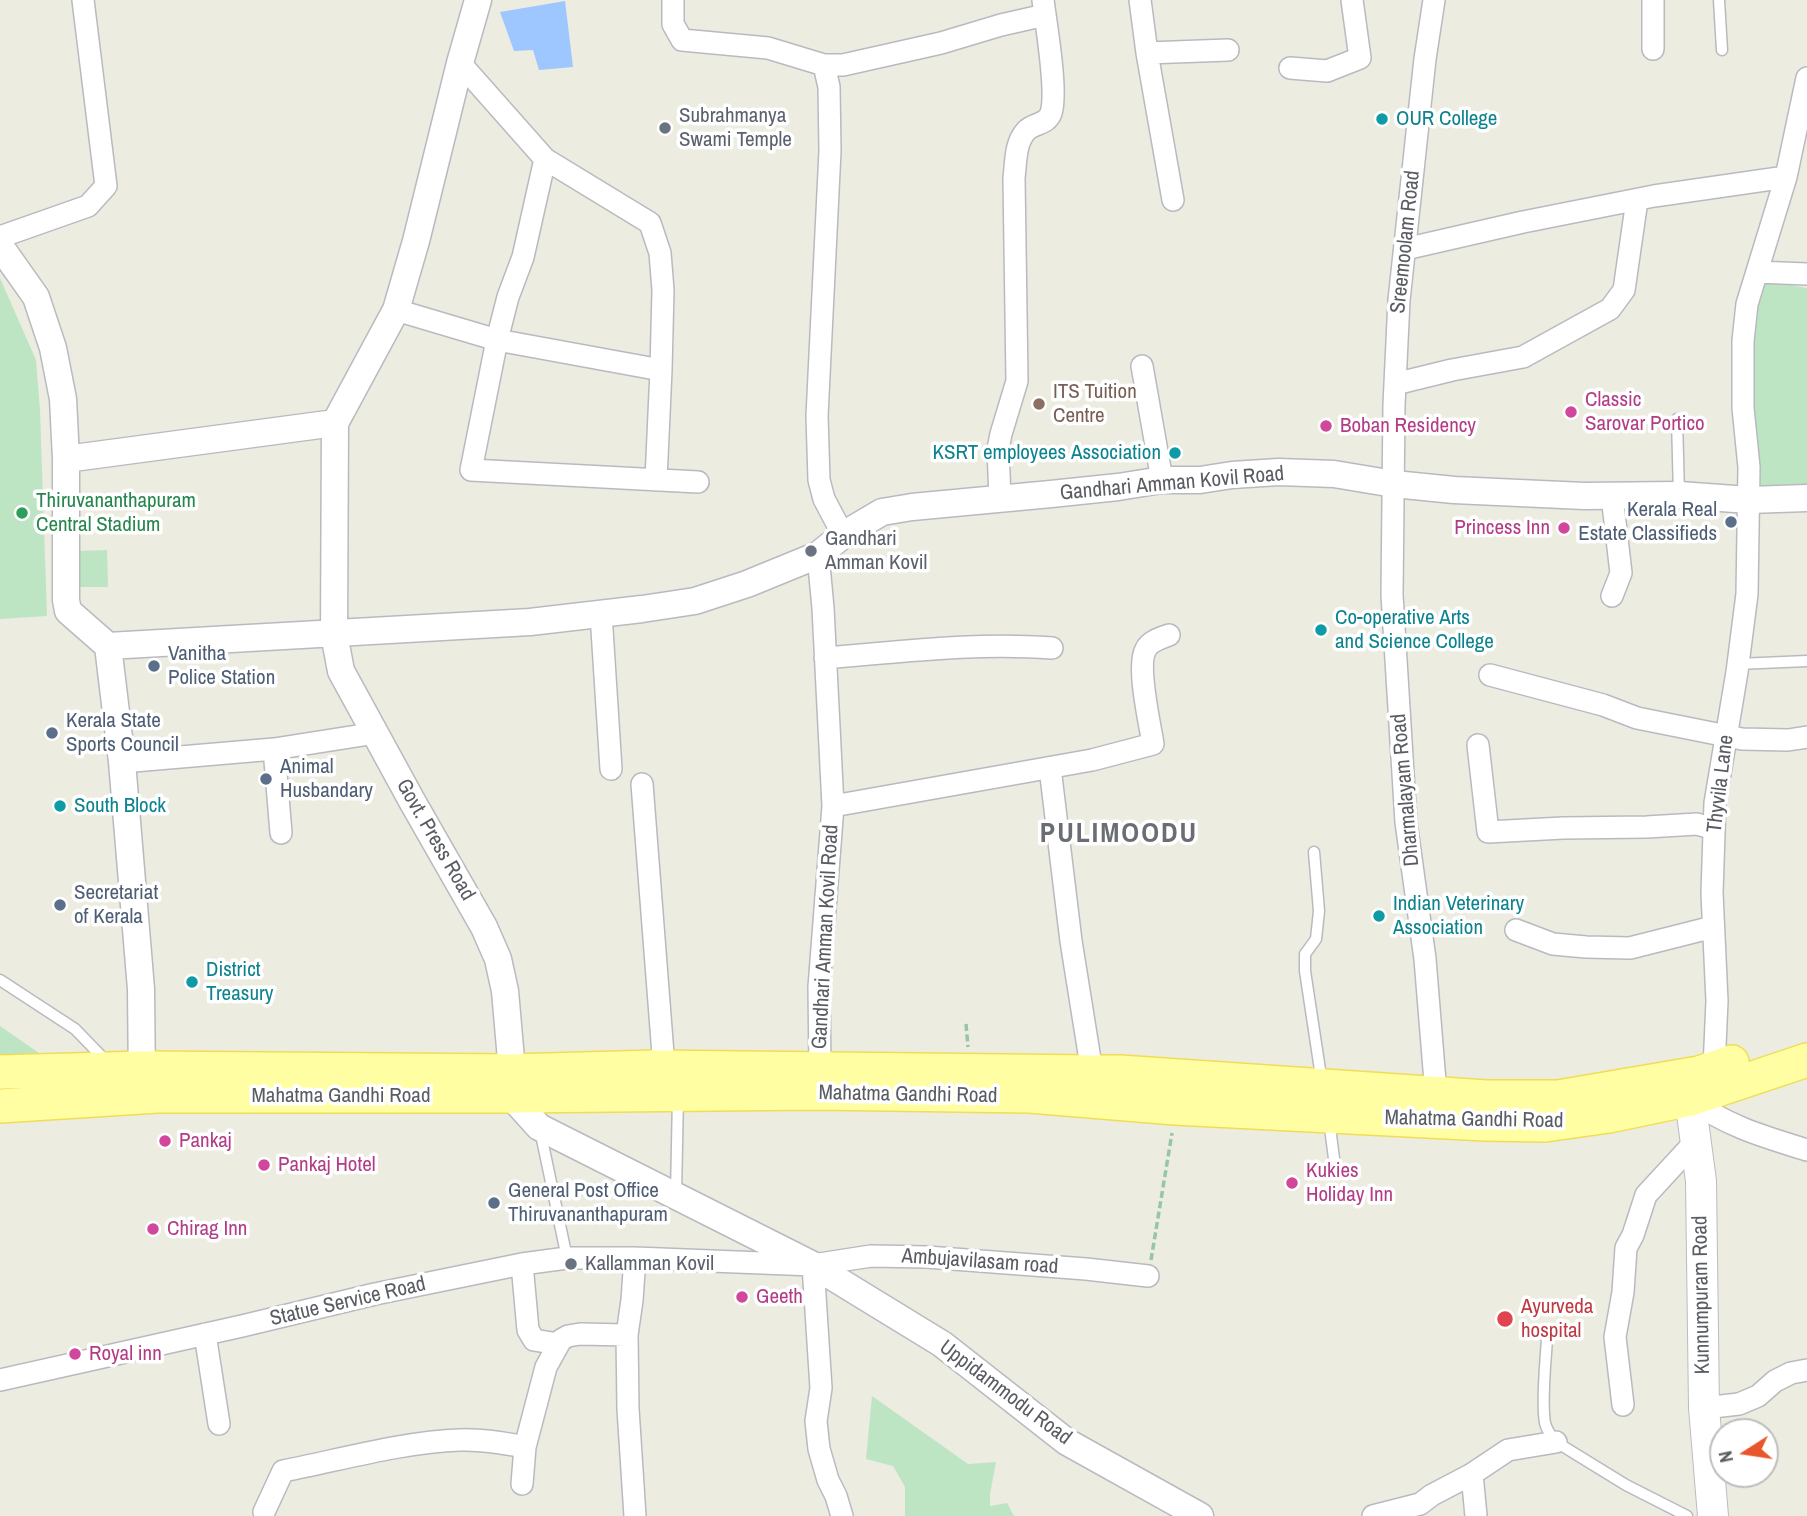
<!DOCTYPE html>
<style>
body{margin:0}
#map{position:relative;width:1807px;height:1516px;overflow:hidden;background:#ecece1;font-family:"Archivo Narrow",sans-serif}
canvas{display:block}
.north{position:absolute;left:1709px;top:1418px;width:70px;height:70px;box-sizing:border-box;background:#fff;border:2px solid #bdbec0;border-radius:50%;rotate:258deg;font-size:19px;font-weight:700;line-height:28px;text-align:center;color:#595c62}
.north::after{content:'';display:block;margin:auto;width:24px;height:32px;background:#e8572b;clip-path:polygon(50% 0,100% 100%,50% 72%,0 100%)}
</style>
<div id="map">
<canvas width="1807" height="1516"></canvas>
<div class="north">N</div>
</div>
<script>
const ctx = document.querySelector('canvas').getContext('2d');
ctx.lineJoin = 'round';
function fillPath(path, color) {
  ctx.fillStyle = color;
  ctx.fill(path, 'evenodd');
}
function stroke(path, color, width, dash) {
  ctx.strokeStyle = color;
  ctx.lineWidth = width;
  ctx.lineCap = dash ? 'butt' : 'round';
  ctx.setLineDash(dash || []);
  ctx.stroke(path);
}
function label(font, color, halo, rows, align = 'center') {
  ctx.font = font + ' "Archivo Narrow",sans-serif';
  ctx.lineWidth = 7;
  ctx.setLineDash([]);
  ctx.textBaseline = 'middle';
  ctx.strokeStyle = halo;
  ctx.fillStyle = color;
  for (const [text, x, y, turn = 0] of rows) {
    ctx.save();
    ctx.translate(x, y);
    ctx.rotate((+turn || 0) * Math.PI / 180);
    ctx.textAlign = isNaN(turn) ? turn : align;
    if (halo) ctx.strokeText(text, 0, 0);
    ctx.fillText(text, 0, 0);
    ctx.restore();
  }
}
fillPath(new Path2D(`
 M0 278 36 360 40 410 47 616 0 619Z
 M1761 280 1807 288V484L1746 491 1743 343Z
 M107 550 108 587H77L76 551Z
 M0 1026 39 1053 0 1055Z
 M872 1396 968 1464 996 1462 990 1494V1506L1007 1503 1014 1516H905V1487L893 1466 866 1459Z`), '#bde5c3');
fillPath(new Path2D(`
 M565 1 573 67 539 70 533 50 514 51 500 12Z`), '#9ec6ff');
const service = new Path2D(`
 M1719 0 1722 50
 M1677 419 1679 495
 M1738 664 1807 661
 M1314 852 1319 911 1316 939 1305 954V971L1322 1083
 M0 980 75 1029 106 1061
 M1329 1120 1335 1166
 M540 1130 567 1258
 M676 1193 678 1097
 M1547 1337C1546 1361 1541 1400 1545 1423 1547 1431 1551 1436 1556 1442L1626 1485 1687 1516`);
const minor = new Path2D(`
 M673 0V24L682 40 768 48 824 65 829 87 830 151 817 416 819 480 824 499 843 535
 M1140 0 1147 53 1173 200
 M1434 0 1425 59 1399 300 1394 405 1392 595 1406 822 1425 959 1436 1094
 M1653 49V0
 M1147 53 1228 50
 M460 63 545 159 650 223 660 253 663 290 661 370 656 480
 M824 65H843L941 43 1001 25 1045 15
 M1290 68 1327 71 1360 58 1352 0
 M545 159 523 257 508 297 497 340 471 470 698 482
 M0 237 88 206 106 186 83 0
 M1405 249 1523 222 1654 196 1786 177
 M1757 272 1807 274
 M396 310 497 340 661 370
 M1142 366 1162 480
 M1395 384 1452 370 1523 357 1610 309 1624 290 1637 200
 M1000 498 998 449 1001 434 1017 381 1014 178C1016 162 1015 143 1026 131 1033 123 1047 125 1051 113 1058 92 1046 24 1043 0
 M818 555 823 608 833 806 819 987 820 1069
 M1612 596 1621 573 1612 496
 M601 614 611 769
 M825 658C900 652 976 642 1052 648
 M1490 675 1603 705 1637 718 1742 739 1788 740 1807 737
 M1478 745 1488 832 1563 828 1647 827 1697 824 1714 829
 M122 762 274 749
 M1050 768 1071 941 1092 1072
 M642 784 664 1067
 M833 806 1092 760 1153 744C1150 724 1136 665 1146 649 1150 641 1161 638 1169 635
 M281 833 274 749 376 733
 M1516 930 1553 944 1586 947 1630 948 1713 927
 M1714 1068 1717 1001 1712 893 1715 803 1737 672 1747 594 1749 467 1743 408V341L1747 304 1786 177 1807 78
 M1690 1099C1726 1126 1765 1137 1807 1150
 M522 1264 528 1330 534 1340 558 1344
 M813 1265 821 1388 816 1421 819 1449 828 1480 836 1496 842 1516
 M205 1334 219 1424
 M0 1380 242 1326 375 1294 522 1264 567 1258H635L813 1265 871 1256 927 1257 1086 1269 1148 1276
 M1623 1405 1615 1337 1623 1292 1626 1248 1633 1235 1646 1195 1695 1142
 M1704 1408 1739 1404 1758 1396 1775 1381 1791 1373 1807 1370
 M1472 1474 1476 1516
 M522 1484 525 1447 546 1367 561 1340 568 1336 580 1334 627 1335
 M264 1512 283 1471C340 1460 402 1442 460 1440 481 1439 504 1443 525 1447
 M635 1516 628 1409 627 1335 632 1300 635 1258
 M1373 1516 1420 1504 1432 1495 1472 1474 1508 1450 1556 1442`);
const tertiary = new Path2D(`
 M478 0 460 63 416 241 396 310 335 423 334 634 341 671 412 801 484 927 498 959 505 991 512 1071
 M0 246 36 297 53 348 63 399 66 459V600L68 611 108 646
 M66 459 335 423
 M142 1085 141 989 122 762 108 646 530 622 642 609 695 601 747 584 818 555 843 535 882 512 912 507 1051 494 1118 487 1162 480H1200L1232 475 1279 472 1334 474 1394 484 1454 490 1584 496 1679 495 1749 500 1807 498
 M511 1096 539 1127 813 1265 942 1344 1067 1442 1200 1516`);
const secondary = new Path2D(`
 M1683 1077 1690 1099 1701 1181 1704 1408 1713 1516`);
const primary = new Path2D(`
 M0 1072 143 1068 512 1071 654 1067 1092 1072H1120L1486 1097H1558L1699 1073 1732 1062
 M0 1106 157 1096H511L817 1093 1030 1096 1175 1108 1486 1124 1545 1125 1609 1116 1690 1099 1807 1060`);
stroke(service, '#b9bac0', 13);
stroke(minor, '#b9bac0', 24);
stroke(tertiary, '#b9bac0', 29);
stroke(secondary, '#babcc3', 32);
stroke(primary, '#f1dd55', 36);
stroke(new Path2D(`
 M966 1024 968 1047
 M1151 1260 1172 1133`), '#96c5aa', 3.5, [7, 3.5]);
stroke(service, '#fff', 10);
stroke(minor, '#fff', 21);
stroke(tertiary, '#fff', 26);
stroke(secondary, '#fff', 30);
stroke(primary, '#fffea3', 33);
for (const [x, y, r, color] of [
 [1382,119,7,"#0f9aa8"],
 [665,128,7,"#6b7280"],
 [1039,404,7,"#8d6e63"],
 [1571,412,7,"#d1479c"],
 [1326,426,7,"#d1479c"],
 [1175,453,7,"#0f9aa8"],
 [22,513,7,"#2e9e5b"],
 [1731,522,7,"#5c6f8a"],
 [1564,528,7,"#d1479c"],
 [811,551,7,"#6b7280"],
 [1321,630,7,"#0f9aa8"],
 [154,666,7,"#5c6f8a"],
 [52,733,7,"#5c6f8a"],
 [266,779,7,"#5c6f8a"],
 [60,806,7,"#0f9aa8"],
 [60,905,7,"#5c6f8a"],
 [1379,916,7,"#0f9aa8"],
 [192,982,7,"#0f9aa8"],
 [165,1141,7,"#d1479c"],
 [264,1165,7,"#d1479c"],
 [1292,1183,7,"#d1479c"],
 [494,1203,7,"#5c6f8a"],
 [153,1229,7,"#d1479c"],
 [571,1264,7,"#6b7280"],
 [742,1297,7,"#d1479c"],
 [1505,1319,9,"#e0444e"],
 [75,1354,7,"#d1479c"]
]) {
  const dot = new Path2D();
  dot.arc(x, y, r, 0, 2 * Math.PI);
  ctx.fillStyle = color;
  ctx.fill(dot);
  stroke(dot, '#fff', 2.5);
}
label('21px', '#5b616d', '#fff', [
 ["Subrahmanya",679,116],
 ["Swami Temple",679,140],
 ["Gandhari",825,539],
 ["Amman Kovil",825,563],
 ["Kallamman Kovil",585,1264]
], 'left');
label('21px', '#0d838f', '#fff', [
 ["OUR College",1396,119],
 ["KSRT employees Association",1161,453,"right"],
 ["Co-operative Arts",1335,618],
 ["and Science College",1335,642],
 ["South Block",74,806],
 ["Indian Veterinary",1393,904],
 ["Association",1393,928],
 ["District",206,970],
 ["Treasury",206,994]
], 'left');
label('21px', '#595c62', '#fff', [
 ["Sreemoolam Road",1406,242,-84],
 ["Gandhari Amman Kovil Road",1172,484,-5],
 ["Thyvila Lane",1721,784,-83],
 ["Dharmalayam Road",1406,790,-95],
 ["Govt. Press Road",435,840,60],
 ["Gandhari Amman Kovil Road",826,937,-87],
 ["Mahatma Gandhi Road",908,1095,1],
 ["Mahatma Gandhi Road",341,1096],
 ["Mahatma Gandhi Road",1474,1120,1],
 ["Ambujavilasam road",980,1262,4],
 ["Kunnumpuram Road",1702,1295,-91],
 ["Statue Service Road",348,1302,-13],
 ["Uppidammodu Road",1005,1393,37]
]);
label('21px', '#785e54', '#fff', [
 ["ITS Tuition",1053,392],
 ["Centre",1053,416]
], 'left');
label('21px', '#b23c85', '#fff', [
 ["Classic",1585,400],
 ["Sarovar Portico",1585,424],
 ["Boban Residency",1340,426],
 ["Princess Inn",1550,528,"right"],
 ["Pankaj",179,1141],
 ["Pankaj Hotel",278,1165],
 ["Kukies",1306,1171],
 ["Holiday Inn",1306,1195],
 ["Chirag Inn",167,1229],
 ["Geeth",756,1297],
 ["Royal inn",89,1354]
], 'left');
label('21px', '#27864d', '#fff', [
 ["Thiruvananthapuram",36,501],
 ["Central Stadium",36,525]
], 'left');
label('21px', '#4e5e75', '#fff', [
 ["Kerala Real",1717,510,"right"],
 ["Estate Classifieds",1717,534,"right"],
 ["Vanitha",168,654],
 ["Police Station",168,678],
 ["Kerala State",66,721],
 ["Sports Council",66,745],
 ["Animal",280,767],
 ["Husbandary",280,791],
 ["Secretariat",74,893],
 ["of Kerala",74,917],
 ["General Post Office",508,1191],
 ["Thiruvananthapuram",508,1215]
], 'left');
label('21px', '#be3a42', '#fff', [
 ["Ayurveda",1521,1307],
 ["hospital",1521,1331]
], 'left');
ctx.letterSpacing = '2px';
label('bold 28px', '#6a6e74', '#fff', [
 ["PULIMOODU",1119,834]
]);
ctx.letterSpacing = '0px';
</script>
